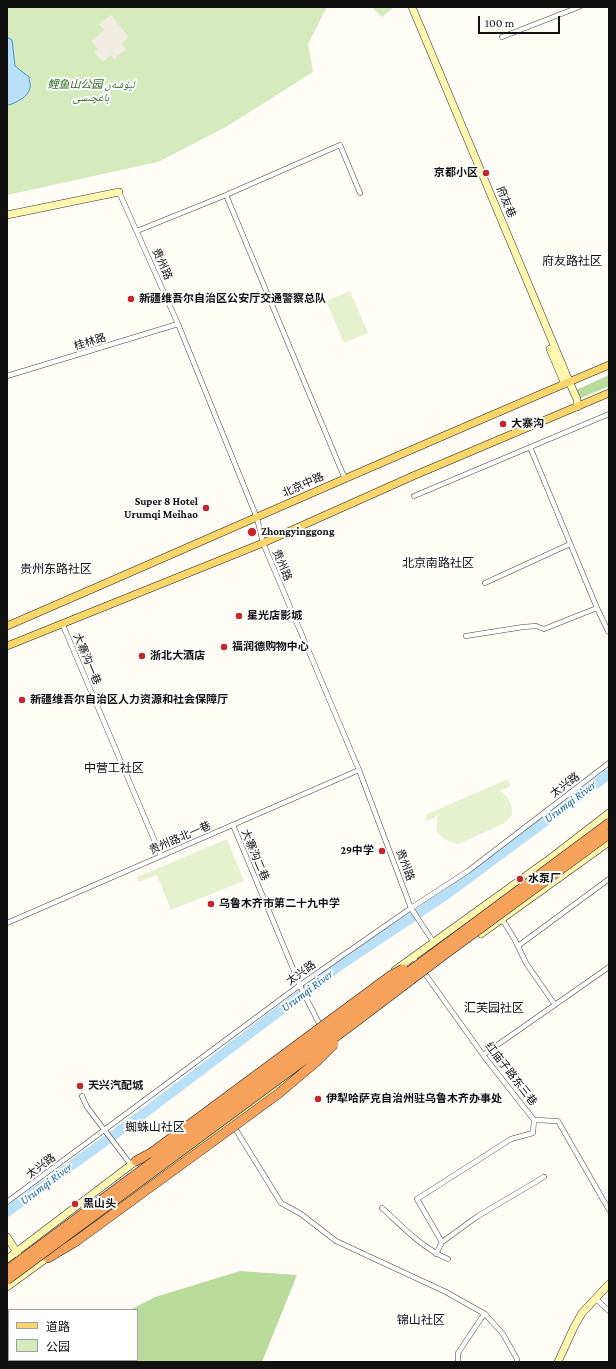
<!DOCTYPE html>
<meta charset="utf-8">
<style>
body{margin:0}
#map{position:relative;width:616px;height:1369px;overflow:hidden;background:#fffdf5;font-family:"Crimson Pro","Noto Sans SC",serif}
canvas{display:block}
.frame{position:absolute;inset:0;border:8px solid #111;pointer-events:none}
.legend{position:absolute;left:8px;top:1309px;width:130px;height:52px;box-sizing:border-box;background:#fff;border:1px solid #a0a0a0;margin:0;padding:5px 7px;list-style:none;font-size:12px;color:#111}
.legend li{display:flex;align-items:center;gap:8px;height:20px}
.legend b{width:20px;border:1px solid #a0a0a0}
.scale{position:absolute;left:478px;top:16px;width:82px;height:18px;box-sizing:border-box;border:2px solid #111;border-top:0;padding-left:5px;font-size:12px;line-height:14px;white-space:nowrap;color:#111;-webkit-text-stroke:3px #fff;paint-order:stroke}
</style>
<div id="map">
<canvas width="616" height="1369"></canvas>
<div class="frame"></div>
<ul class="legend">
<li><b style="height:5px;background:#f9d66b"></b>道路</li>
<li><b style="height:11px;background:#d5ebbd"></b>公园</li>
</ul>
<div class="scale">100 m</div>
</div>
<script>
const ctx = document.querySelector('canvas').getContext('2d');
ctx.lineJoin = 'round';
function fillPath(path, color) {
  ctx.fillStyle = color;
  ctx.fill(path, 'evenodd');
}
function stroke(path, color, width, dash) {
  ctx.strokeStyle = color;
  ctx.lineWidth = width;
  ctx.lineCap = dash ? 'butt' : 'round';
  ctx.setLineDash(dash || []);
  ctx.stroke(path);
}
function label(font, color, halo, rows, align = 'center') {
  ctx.font = font + ' "Crimson Pro","Noto Naskh Arabic","Noto Sans SC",serif';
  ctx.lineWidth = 4;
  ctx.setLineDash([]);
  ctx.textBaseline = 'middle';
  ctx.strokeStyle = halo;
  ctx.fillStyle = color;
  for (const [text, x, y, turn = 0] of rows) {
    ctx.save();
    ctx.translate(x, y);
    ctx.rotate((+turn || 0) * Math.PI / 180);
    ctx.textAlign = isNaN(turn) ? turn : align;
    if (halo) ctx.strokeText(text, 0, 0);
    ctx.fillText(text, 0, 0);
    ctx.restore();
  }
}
fillPath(new Path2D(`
 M7 7H327L308 44 313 72 226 127 158 162 7 195Z
 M372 7H394L382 17Z`), '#d5ebbd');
fillPath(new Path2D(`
 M609 375V386L579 399 576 390Z
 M240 1271 297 1275 262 1362H19L24 1360H137V1310H130L155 1297Z`), '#b9dc9c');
fillPath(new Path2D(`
 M350 291 368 333 344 343 326 301Z
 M508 779 511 786 500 791C510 799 512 802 512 815L505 823 459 844 450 842 443 838 437 831V816L427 821 425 815Z
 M227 839 244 881 171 910 157 875 139 882 137 877Z`), '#e6f2cf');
fillPath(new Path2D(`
 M111 15 129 37 121 44 126 49 114 59 111 55 103 62 94 52 98 49 91 41 104 30 99 24Z`), '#f1ede2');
const water = new Path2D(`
 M7 37 12 40 15 66 29 77C29 80 31 85 30 88 28 97 17 102 9 105L7 104Z`);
fillPath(water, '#b9e0f7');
stroke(water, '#3f96cf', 1);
stroke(new Path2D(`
 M7 1212 147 1111 339 966 447 894 609 774`), '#b9e0f7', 10);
const street = new Path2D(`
 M502 37 579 7
 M119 192 178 324 257 518 263 543 359 770 411 908 434 943
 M226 195 345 479
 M137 231 226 195 340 145 360 193
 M7 376 178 324
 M530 447 597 608 608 631
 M414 496 609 414
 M485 583 570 544
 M62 623 161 856
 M466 636 523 627 536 626 544 629 597 608
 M233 825 302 990 321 1027
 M502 919 515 940 526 963 555 1005
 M7 923 359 770
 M518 946 609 879
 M413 957 483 1055 534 1120 558 1121 609 1210
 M483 1055 609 967
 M82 1096 87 1107 131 1165
 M233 1125 281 1203 301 1214 336 1241 446 1292 485 1314 503 1334 517 1359V1362
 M7 1202 300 985 411 908 468 871 609 763
 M382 1208C403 1227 422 1248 448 1259
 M442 1242 417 1199 511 1139 533 1133 534 1120
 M436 1254 442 1242 478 1216 544 1177
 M595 1298 609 1311
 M458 1362V1353L484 1314`);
const secondary = new Path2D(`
 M412 7 572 388 577 399V407
 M7 215 119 192
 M550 349 565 384
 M481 934 609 842
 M395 970 552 857 609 813
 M85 1229 270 1094 312 1059
 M7 1237 18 1254
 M7 1259 140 1158
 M7 1287 51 1255
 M558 1362 574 1327 582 1313 609 1284`);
const primary = new Path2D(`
 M7 626C208 539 408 450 609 365
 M7 646 263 543 413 476 609 393`);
const highway = new Path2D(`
 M136 1161 151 1153
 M48 1258 75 1242`);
stroke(street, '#444', 5.5);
stroke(secondary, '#333', 8);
stroke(primary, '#222', 8);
stroke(highway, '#222', 10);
stroke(street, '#fff', 4.5);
stroke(secondary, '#fff6b0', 7);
stroke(primary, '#f9d66b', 7);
stroke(highway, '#f5a25d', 9);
const highwayBridge = new Path2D(`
 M151 1153 390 976 403 969
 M75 1242 278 1094 316 1062 334 1044
 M7 1270 609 823
 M7 1280 353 1024 444 955 609 834`);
stroke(highwayBridge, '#222', 10, []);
stroke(highwayBridge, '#f5a25d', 9);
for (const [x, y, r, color] of [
 [486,173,4,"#c4262e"],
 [131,299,4,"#c4262e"],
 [503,424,4,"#c4262e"],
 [206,508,4,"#c4262e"],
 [252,532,5,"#c4262e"],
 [239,616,4,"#c4262e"],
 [224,647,4,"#c4262e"],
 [142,656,4,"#c4262e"],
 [22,700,4,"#c4262e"],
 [382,851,4,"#c4262e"],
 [520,879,4,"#c4262e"],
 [211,904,4,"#c4262e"],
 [80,1086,4,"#c4262e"],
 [318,1099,4,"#c4262e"],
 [75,1204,4,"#c4262e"]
]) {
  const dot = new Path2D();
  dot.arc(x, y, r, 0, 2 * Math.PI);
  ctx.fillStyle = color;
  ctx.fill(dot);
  stroke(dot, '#fff', 1.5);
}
label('italic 11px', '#2f6b1f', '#fff', [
 ["鲤鱼山公园 ليۇشەن",91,85],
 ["باغچىسى",91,98]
]);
label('bold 11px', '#111', '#fff', [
 ["京都小区",478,173,"right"],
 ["新疆维吾尔自治区公安厅交通警察总队",139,299],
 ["大寨沟",511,424],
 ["Super 8 Hotel",198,502,"right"],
 ["Urumqi Meihao",198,515,"right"],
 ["Zhongyinggong",261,532],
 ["星光店影城",247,616],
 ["福润德购物中心",232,647],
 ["浙北大酒店",150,656],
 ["新疆维吾尔自治区人力资源和社会保障厅",30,700],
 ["29中学",374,851,"right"],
 ["水泵厂",528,879],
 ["乌鲁木齐市第二十九中学",219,904],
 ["天兴汽配城",88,1086],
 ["伊犁哈萨克自治州驻乌鲁木齐办事处",326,1099],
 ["黑山头",83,1204]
], 'left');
label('11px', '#111', '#fff', [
 ["府友巷",506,202,67],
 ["贵州路",162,264,66],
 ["桂林路",90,342,-17],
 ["北京中路",303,485,-24],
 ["贵州路",282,565,67],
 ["大寨沟一巷",87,659,67],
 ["太兴路",565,785,-37],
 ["贵州路北一巷",180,838,-23],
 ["大寨沟二巷",255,855,67],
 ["贵州路",405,865,69],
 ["太兴路",301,973,-35],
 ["红庙子路东三巷",511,1074,52],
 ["太兴路",41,1166,-37]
]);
label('12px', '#111', '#fff', [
 ["府友路社区",572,261],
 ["北京南路社区",438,563],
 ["贵州东路社区",56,569],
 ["中营工社区",114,768],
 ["汇芙园社区",494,1008],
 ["蜘蛛山社区",155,1127],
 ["锦山社区",421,1320]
]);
label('italic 12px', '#1768a6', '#fff', [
 ["Urumqi River",570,802,-37],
 ["Urumqi River",307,991,-37],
 ["Urumqi River",46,1184,-37]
]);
</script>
